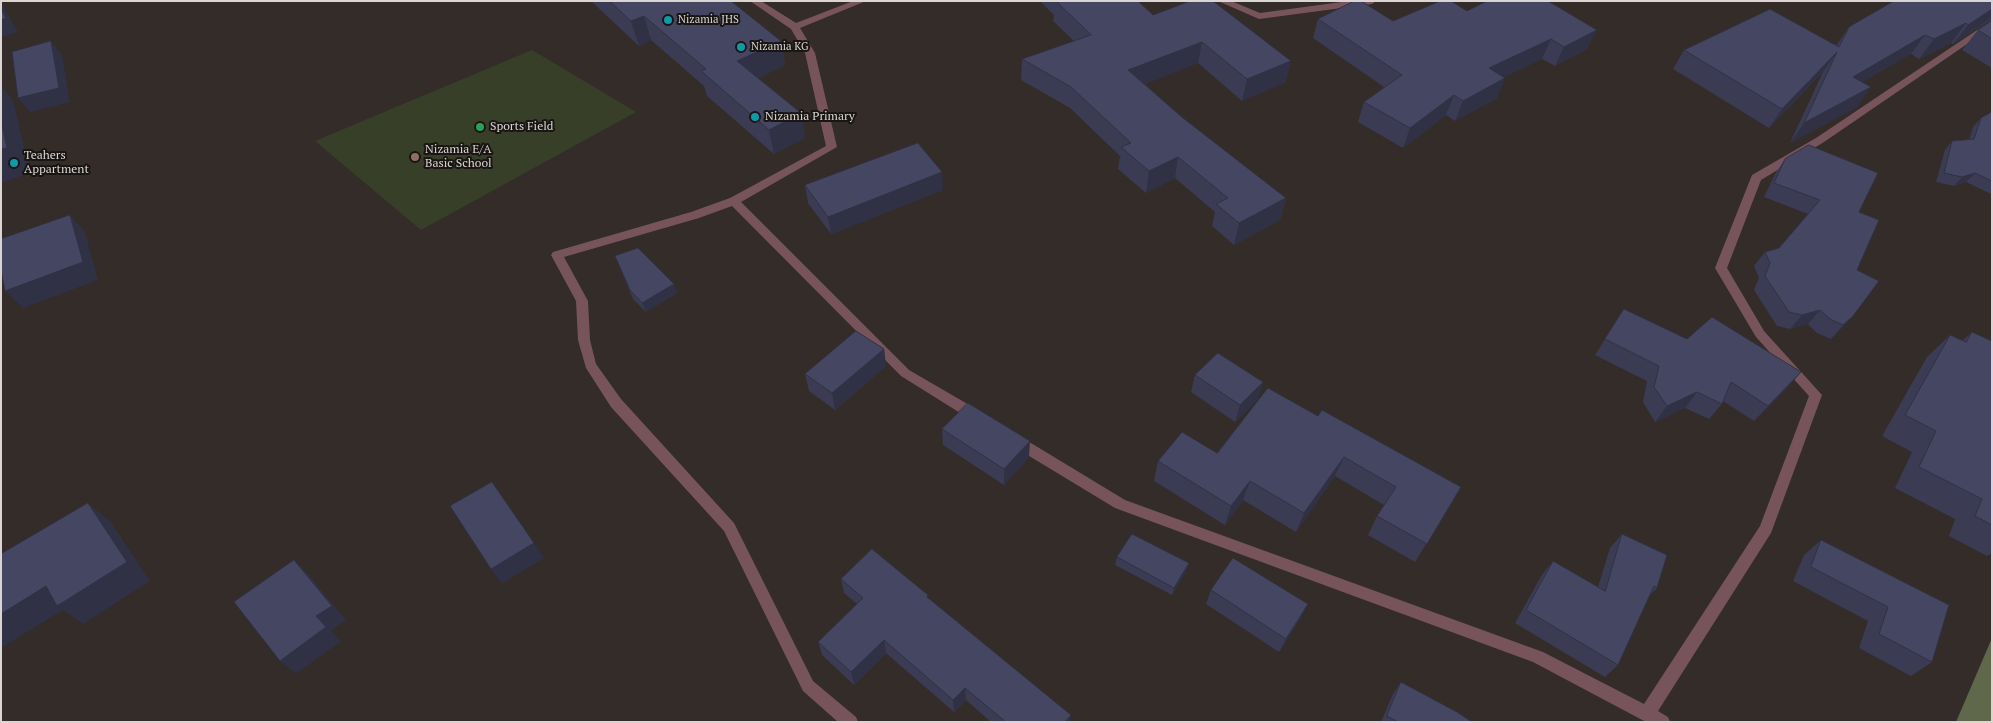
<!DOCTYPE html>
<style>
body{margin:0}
#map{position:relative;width:1993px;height:723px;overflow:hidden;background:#332c28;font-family:"PT Serif",serif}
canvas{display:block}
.frame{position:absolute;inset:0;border:2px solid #dad5d3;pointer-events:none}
</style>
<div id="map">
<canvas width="1993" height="723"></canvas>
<div class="frame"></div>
</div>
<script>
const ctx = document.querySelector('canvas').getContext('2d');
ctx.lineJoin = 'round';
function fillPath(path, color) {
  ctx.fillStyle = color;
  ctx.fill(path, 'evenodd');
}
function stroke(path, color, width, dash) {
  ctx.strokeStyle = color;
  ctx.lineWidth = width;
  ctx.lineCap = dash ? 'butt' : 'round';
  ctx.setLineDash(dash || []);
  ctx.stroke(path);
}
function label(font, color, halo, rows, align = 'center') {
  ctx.font = font + ' "PT Serif",serif';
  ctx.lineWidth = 4;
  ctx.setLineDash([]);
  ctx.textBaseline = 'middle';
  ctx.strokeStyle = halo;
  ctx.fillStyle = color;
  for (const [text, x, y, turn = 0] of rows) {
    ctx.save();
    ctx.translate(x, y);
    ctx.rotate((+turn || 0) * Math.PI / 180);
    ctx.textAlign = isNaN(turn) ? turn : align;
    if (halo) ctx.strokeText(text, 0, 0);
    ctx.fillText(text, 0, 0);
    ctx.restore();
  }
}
fillPath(new Path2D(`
 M532 50 636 112 421 230 315 141Z`), '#383f29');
fillPath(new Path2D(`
 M1992 638V722H1956Z`), '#60684b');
fillPath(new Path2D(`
 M750 1H761L796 23 853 1H866L800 28 815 53 837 147 741 202 909 370 983 413 985 417 983 421 978 422 973 421 901 376 732 206 699 218 564 257 588 301 590 340 596 364 621 399 734 523 813 681 856 717 858 722H838L803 691 724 531 611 407 586 368 578 340 576 301 551 255 553 252 691 212 730 198 826 146 805 53 791 29Z
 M1218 1H1231L1260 13 1349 1H1376L1372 4 1259 19Z
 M1992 20V27L1824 142 1761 180 1727 268 1764 331 1822 395 1771 533 1658 711 1668 717 1670 722H1646L1533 662 1115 508 1011 445 1009 441 1011 437 1016 436 1021 437 1125 500 1543 652 1644 704 1760 526 1809 396 1756 337 1715 268 1752 175 1816 138Z`), '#77545c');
fillPath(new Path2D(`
 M591 1H731L781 41 785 65 758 78 801 113 805 138 774 154 707 96 704 86 651 40 639 46Z
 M1040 1H1138L1153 15 1286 82 1242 101 1198 63 1145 84 1183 118 1286 198 1280 220 1234 245 1212 226 1215 212 1175 178 1146 193 1118 169 1120 156 1070 108 1021 80 1022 59 1074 41 1053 21 1054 15Z
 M1992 1V19L1953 44 1951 43 1919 59 1911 54 1862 82 1857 107 1790 143 1823 72 1769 128 1673 69 1684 50 1836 46 1849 27Z
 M1467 11 1587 49 1555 66 1542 59 1504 77 1497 98 1455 121 1446 115 1403 148 1358 122 1364 102 1384 87 1313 38 1318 19 1393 21Z
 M1992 21V68L1962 50 1978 30Z
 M1992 112V193L1991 194 1966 182 1954 186 1936 182 1945 150 1952 141 1969 140 1973 127 1981 118Z
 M1785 159 1859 212 1857 270 1853 316 1840 330 1831 339 1817 333 1808 324 1790 329 1777 326 1754 290 1759 278 1754 266 1765 252 1779 248 1808 214 1764 197 1775 174Z
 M805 185 943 190 831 234 808 203Z
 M615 256 674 284 677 293 646 312 633 299Z
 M1624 309 1687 339 1801 372 1787 388 1754 421 1723 401 1722 404 1709 419 1685 408 1655 422 1643 402 1647 381 1595 355Z
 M1972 332 1992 341V553L1987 556 1949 536 1955 519 1895 488 1912 452 1882 436 1927 357 1950 335 1962 341Z
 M884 349 886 366 835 410 809 391 805 374Z
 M1195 375 1263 382 1258 399 1235 422 1191 392Z
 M1318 416 1461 487 1415 562 1368 535 1377 516 1384 505 1335 476 1296 532 1243 500 1225 525 1154 481 1158 461 1217 453Z
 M942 429 1029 457 1004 485 943 445Z
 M1622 534 1657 588 1649 596 1618 665 1605 677 1515 623 1542 575 1553 561 1598 587 1610 548Z
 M1821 540 1949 605 1932 662 1911 676 1859 648 1868 621 1793 581 1804 555Z
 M1117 557 1189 563 1186 571 1172 595 1115 565Z
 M841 579 928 598 1070 722H991L966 700 954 712 886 653 854 685 822 655 818 642 857 604 844 593Z
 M1211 590 1301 618 1279 652 1206 604Z
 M1401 682 1472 722H1381L1393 694Z`), '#3b3c53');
fillPath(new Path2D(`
 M1 2 18 32 1 38Z
 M1992 9V17L1991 18 1953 44 1968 25Z
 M644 16 651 40 639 46 631 21Z
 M1966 23 1951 43 1919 59 1934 39Z
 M1597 30 1587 49 1555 66 1564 47Z
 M1925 35 1911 54 1839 96 1853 77Z
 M1551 39 1542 59 1481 88 1489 68Z
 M51 41 62 55 70 102 30 112 18 98Z
 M781 41 785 65 742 85 737 61Z
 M1202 42 1198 63 1126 92 1128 70Z
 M1837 52 1823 72 1769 128 1782 109Z
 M1291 61 1286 82 1242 101 1247 79Z
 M1505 78 1497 98 1455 121 1463 101Z
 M1 86 13 100 30 173 1 183Z
 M1871 87 1857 107 1790 143 1804 123Z
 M1454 95 1446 115 1403 148 1410 128Z
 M801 113 805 138 774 154 769 130Z
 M1178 157 1175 178 1146 193 1149 171Z
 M942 172 943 190 831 234 828 217Z
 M1975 173 1966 182 1954 186 1962 177Z
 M1286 198 1280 220 1234 245 1239 223Z
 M70 215 85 232 98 280 23 308 5 291Z
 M674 284 677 293 646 312 642 303Z
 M1820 310 1808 324 1790 329 1802 315Z
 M1853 316 1840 330 1831 339 1843 325Z
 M884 349 886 366 835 410 832 393Z
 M1801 372 1787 388 1754 421 1768 406Z
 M1263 382 1258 399 1235 422 1240 405Z
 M1697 392 1685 408 1655 422 1667 406Z
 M1030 441 1029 457 1004 485V469Z
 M1344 457 1335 476 1296 532 1304 513Z
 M1250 481 1243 500 1225 525 1231 506Z
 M88 503 111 522 150 581 83 624 63 610 1 648V614L46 586Z
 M534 543 544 558 502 584 491 569Z
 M294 560 309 575 346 620 331 631 341 641 296 674 280 661 316 616Z
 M1189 563 1186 571 1172 595 1174 588Z
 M1308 604 1301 618 1279 652 1286 639Z
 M884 640 886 653 854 685 851 672Z
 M965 688 966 700 954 712 953 700Z
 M1071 715 1070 722H1065Z`), '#303144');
const building = new Path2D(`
 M610 1H731L781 41 737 61 801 113 769 130 701 71 706 69 644 16 631 21Z
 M1056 1H1138L1153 15 1190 1H1213L1291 61 1247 79 1202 42 1128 70 1183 118 1286 198 1239 223 1216 204 1228 198 1178 157 1149 171 1121 147 1131 143 1071 87 1022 59 1091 35Z
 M1355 1H1361L1393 21 1440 1H1451L1467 11 1487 1H1548L1597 30 1564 47 1551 39 1489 68 1505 78 1463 101 1454 95 1410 128 1364 102 1402 75 1318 19Z
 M1894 1H1992V9L1968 25 1966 23 1934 39 1925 35 1853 77 1871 87 1804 123 1837 52 1782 109 1684 50 1770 9 1839 47 1849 27Z
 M1 9 6 18 1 20Z
 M1992 21V39L1978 30Z
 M51 41 59 88 18 98 12 52Z
 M1992 112V181L1975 173 1962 177 1944 173 1952 141 1974 139 1981 118Z
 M1 121 7 148 1 149Z
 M918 143 942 172 828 217 805 185Z
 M1809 145 1878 173 1859 212 1879 220 1857 270 1879 281 1853 316 1843 325 1830 319 1820 310 1802 315 1789 312 1765 276 1770 263 1765 252 1779 248 1820 200 1774 183 1785 159Z
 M70 215 83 262 5 291 1 270V239Z
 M638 248 674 284 642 303 630 290 615 256Z
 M1624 309 1687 339 1712 317 1801 372 1768 406 1731 382 1722 404 1697 392 1667 406 1654 387 1659 366 1605 339Z
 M856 331 884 349 832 393 805 374Z
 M1972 332 1992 341V525L1975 516 1982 499 1919 467 1936 431 1905 415 1950 335 1966 342Z
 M1218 353 1263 382 1240 405 1195 375Z
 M1268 388 1318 416 1322 410 1461 487 1427 544 1377 516 1396 487 1344 457 1304 513 1250 481 1231 506 1158 461 1182 432 1217 453Z
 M968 403 1030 441 1004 469 942 429Z
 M492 482 534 543 491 569 450 506Z
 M88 503 127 562 57 606 46 586 1 614V554Z
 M1132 534 1189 563 1174 588 1117 557Z
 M1622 534 1667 555 1657 588 1654 586 1618 665 1526 610 1553 561 1605 591Z
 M1821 540 1949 605 1932 662 1879 634 1888 607 1811 567Z
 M872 549 928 595 927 597 1071 715 1065 722H1006L965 688 953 700 884 640 851 672 818 642 863 598 841 579Z
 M1233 558 1308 604 1286 639 1211 590Z
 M294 560 332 606 316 616 326 627 280 661 234 602Z
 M1401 682 1457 712 1472 722H1398L1387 716Z`);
fillPath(building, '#454661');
stroke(building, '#303144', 1);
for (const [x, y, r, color] of [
 [668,20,5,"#0f9aa8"],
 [741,47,5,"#0f9aa8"],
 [755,117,5,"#0f9aa8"],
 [480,127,5,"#2e9e5b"],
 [415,157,5,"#8d6e63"],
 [14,163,5,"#0f9aa8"]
]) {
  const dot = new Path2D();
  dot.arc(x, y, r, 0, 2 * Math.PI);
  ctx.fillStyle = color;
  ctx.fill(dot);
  stroke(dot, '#181513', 2);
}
label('11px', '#dad5d3', '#181513', [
 ["Nizamia JHS",678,20],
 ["Nizamia KG",751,47]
], 'left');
label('12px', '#dad5d3', '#181513', [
 ["Nizamia Primary",765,117],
 ["Sports Field",490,127],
 ["Nizamia E/A",425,150],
 ["Basic School",425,164],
 ["Teahers",24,156],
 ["Appartment",24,170]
], 'left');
</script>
